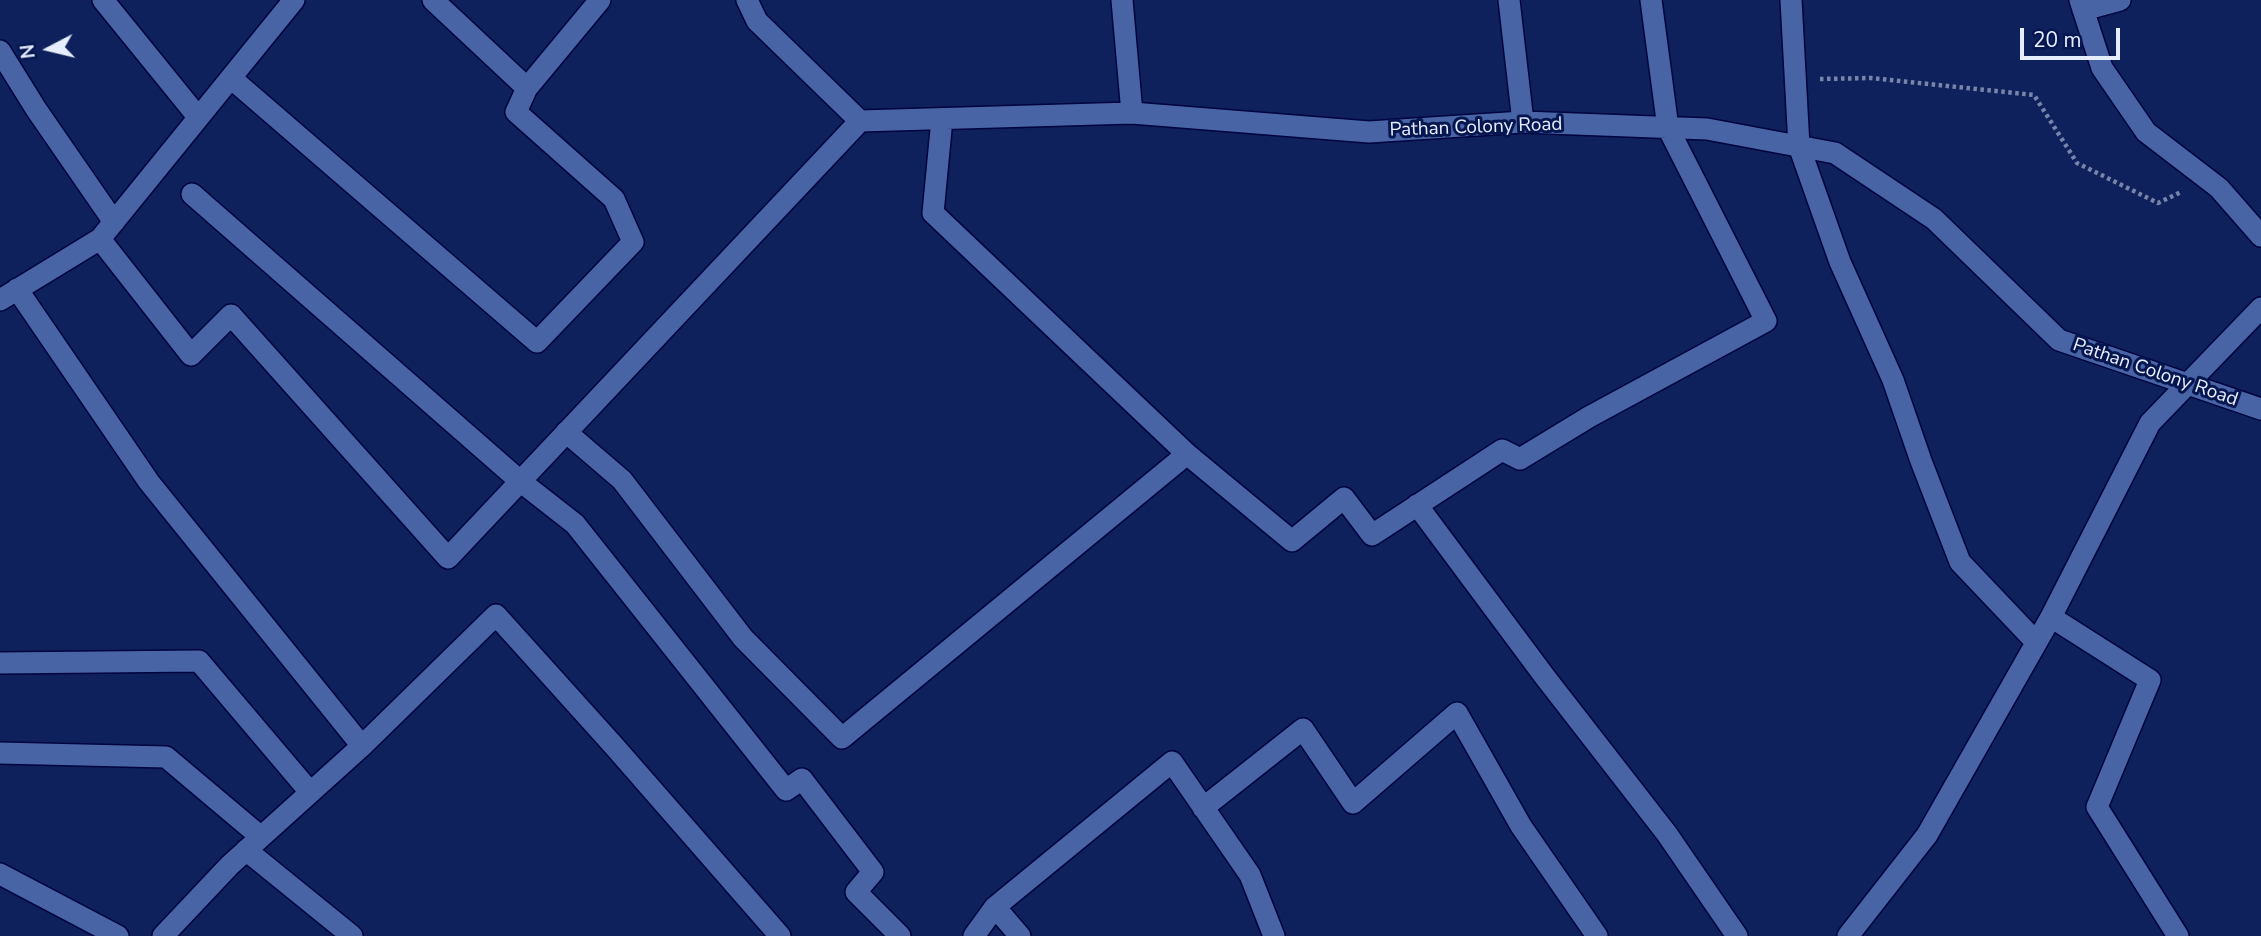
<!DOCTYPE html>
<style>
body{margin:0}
#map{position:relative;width:2261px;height:936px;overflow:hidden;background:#0e215c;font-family:"Nunito Sans",sans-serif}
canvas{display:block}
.north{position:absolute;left:14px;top:14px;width:70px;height:70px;-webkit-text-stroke:5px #061650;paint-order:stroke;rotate:263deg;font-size:19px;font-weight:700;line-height:28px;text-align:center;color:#e6edfc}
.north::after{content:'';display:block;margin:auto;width:24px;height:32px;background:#e6edfc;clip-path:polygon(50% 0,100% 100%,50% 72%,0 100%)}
.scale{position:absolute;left:2020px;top:28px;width:100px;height:32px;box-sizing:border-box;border:4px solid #e6edfc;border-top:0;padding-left:9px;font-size:21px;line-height:24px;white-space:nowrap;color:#e6edfc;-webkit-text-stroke:5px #061650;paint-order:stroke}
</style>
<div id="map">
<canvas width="2261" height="936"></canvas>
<div class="north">N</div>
<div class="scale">20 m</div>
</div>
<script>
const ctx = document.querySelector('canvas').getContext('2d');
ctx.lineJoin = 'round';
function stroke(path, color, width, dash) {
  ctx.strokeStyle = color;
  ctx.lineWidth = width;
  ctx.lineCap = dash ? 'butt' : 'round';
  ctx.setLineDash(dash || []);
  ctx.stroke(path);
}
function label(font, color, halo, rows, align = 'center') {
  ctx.font = font + ' "Nunito Sans",sans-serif';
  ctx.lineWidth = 6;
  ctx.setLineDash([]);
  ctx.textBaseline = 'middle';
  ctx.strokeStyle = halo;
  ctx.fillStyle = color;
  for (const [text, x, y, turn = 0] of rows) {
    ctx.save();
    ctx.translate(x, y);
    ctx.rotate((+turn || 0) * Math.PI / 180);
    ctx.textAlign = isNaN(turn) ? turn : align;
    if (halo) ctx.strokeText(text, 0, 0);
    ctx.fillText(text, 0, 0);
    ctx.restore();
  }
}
const minor = new Path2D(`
 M103 0 198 117
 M433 0 527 88 600 0
 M747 0 757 21 860 121 1132 113 1369 132 1523 122 1707 129 1835 153 1934 219 2059 340 2261 409
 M1122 0 1132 113
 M1509 0 1523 122
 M1791 0 1799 146 1840 262 1893 380 1921 461 1960 562 2036 642
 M2080 0 2102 68 2146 132 2219 188 2261 236
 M2083 10 2120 0
 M0 51 36 109 114 222
 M231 78 537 342 633 242 614 199 516 112 527 88
 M192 194 520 481 575 524 786 790 802 779 873 872 856 892 900 936
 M100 239 191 355 231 315 448 558 860 121
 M17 289 149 482 362 746
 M0 300 100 239 294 0
 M566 432 622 480 743 638 842 738 1187 454 933 213 942 119
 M1187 454 1292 541 1344 498 1372 535 1502 450 1520 459 1589 417 1766 321 1668 128 1651 0
 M1417 505 1545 677 1667 834 1737 936
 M2051 617 2150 680 2097 807 2178 936
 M0 663 199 661 310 792
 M0 753 166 757 261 837
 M1203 808 1303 729 1353 803 1457 713 1521 826 1597 936
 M246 850 352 936
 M0 874 118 936
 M163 936 230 865 362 746 496 615 614 746 780 936
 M974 936 995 907
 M1020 936 995 907 1172 762 1250 875 1274 936
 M1848 936 1927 835 2051 617 2150 423 2261 308`);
stroke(minor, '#01043f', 24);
stroke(new Path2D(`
 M1820 79 1871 78 2034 95 2077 163 2158 203 2181 192`), '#7885aa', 4.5, [3.5, 3.5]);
stroke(minor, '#4964a5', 21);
label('19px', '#e6edfc', '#061650', [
 ["Pathan Colony Road",1476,128,-2],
 ["Pathan Colony Road",2155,373,19]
]);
</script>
